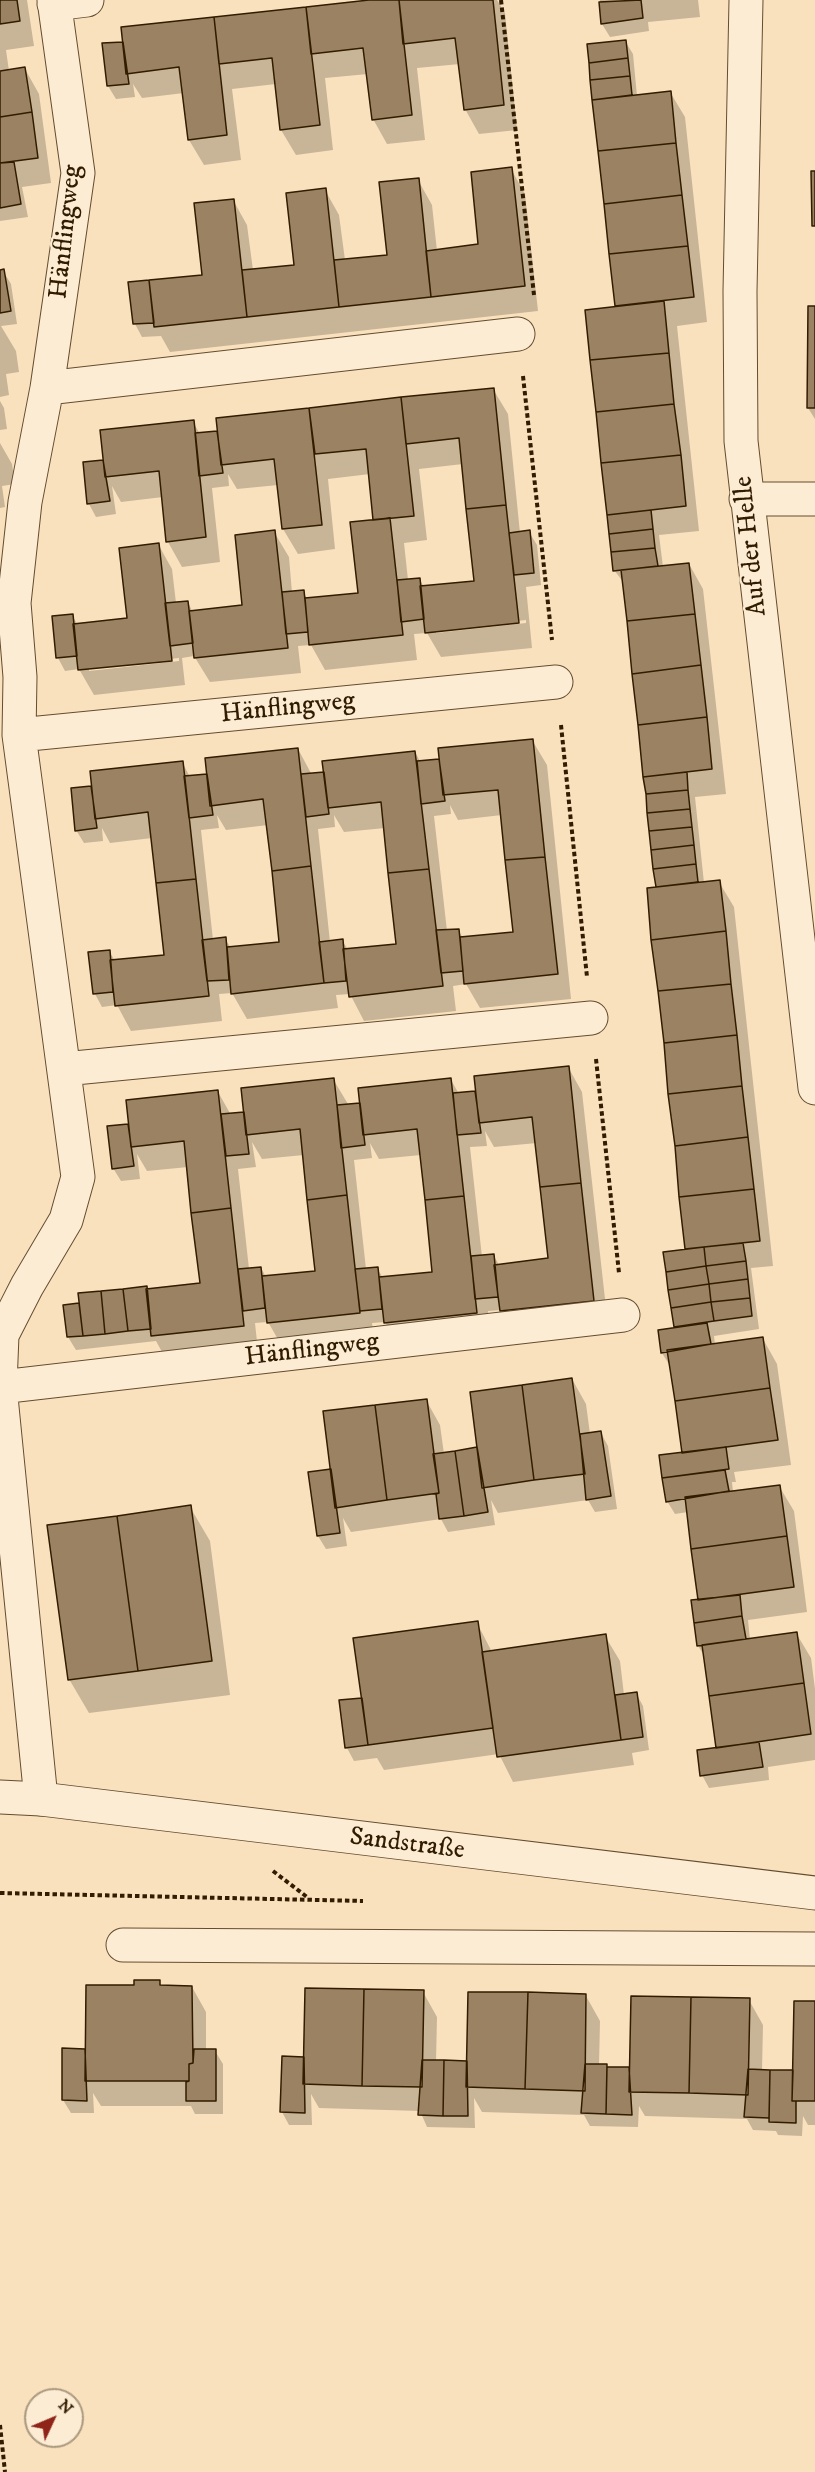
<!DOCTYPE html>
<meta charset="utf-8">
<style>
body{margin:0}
#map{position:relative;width:815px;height:2472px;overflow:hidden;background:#fae1bd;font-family:"IM FELL DW Pica",serif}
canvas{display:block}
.north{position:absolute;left:24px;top:2388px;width:60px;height:60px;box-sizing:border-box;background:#fcecd4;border:2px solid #ab997f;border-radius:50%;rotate:46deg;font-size:16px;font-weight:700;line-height:24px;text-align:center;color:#321c00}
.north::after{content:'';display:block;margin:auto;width:21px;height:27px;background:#8f2418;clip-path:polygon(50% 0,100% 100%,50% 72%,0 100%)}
</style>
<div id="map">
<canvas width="815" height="2472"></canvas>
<div class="north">N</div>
</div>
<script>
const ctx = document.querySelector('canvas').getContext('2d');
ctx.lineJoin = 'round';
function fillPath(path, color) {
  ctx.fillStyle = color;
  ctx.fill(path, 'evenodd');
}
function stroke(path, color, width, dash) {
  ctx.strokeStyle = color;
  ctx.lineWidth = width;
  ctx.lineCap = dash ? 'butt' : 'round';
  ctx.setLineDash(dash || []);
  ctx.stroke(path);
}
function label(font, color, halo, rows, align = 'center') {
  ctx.font = font + ' "IM FELL DW Pica",serif';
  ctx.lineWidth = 4.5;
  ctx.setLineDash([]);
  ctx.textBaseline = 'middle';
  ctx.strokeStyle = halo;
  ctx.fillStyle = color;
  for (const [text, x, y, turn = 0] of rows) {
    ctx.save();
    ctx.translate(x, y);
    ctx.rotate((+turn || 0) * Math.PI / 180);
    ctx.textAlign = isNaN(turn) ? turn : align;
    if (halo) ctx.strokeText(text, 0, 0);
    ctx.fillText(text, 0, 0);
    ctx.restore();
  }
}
fillPath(new Path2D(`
 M0 0H27L34 46 6 50 9 71 25 69 39 94 51 183 22 187 28 217 0 221Z
 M384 0H497L505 13 517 130 479 134 465 109 460 64 417 68 425 140 387 144 373 119 368 74 325 78 333 150 296 155 281 130 276 84 232 89 241 160 204 165 189 140 184 93 142 98 133 84 135 97 116 99 108 86 122 44Z
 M600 0H698L700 17 648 22 649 31 610 37 602 24Z
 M625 41 633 54 637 96 670 92 685 117 707 322 677 326 699 531 659 535 663 567 689 564 703 589 726 794 695 797 704 883 719 882 734 907 773 1266 751 1268 759 1329 714 1336 715 1345 763 1339 777 1364 791 1465 734 1472 736 1482H732L733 1492 779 1486 794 1511 807 1612 748 1620 750 1640 796 1633 811 1658 815 1689V1760L768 1767 769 1780 709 1788 702 1775 719 1749 705 1657 698 1646 700 1600 688 1512 675 1514 667 1501 661 1456 683 1453 670 1366 662 1353 675 1328 665 1253 687 1250 658 888 624 583 614 570 586 311 616 308 588 45ZM737 1242V1245L690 1250 689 1247Z
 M511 169 525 194 538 311 170 352 161 336 142 337 135 324 130 284 204 276 233 200 247 225 253 270 296 266 325 190 339 215 345 260 389 256 418 180 432 205 437 251 480 246Z
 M0 271H3L11 284 17 324 1 326 16 351 19 372 6 374 9 395 0 397Z
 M815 308V419L808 408Z
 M493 389 508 414 520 533 529 532 537 545 541 585 526 587 532 648 441 657 427 633 414 634 417 660 325 670 311 645 298 646 301 673 210 682 194 656 182 658 185 685 94 695 79 669 65 671 58 658 53 617 72 615 77 624 129 619 158 544 172 569 176 603 188 602 193 613 244 607 274 532 289 557 292 593 303 592 308 600 360 594 375 521 370 474 328 479 335 549 298 554 283 529 278 485 237 489 228 474 229 486 212 488 220 562 182 567 168 542 163 497 121 502 112 486 116 514 96 517 89 504 84 463 105 461 193 422 200 434 219 432 218 420ZM463 464 475 582 424 587 420 580H408L404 543 427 540 419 469ZM526 620V623L436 633V630ZM179 658V661L89 671V668Z
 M0 401 4 408 7 429 0 430Z
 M0 443 12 464 15 484 2 486 5 507 0 508Z
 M532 740 547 765 571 999 480 1008 466 984 453 986 456 1011 364 1021 350 994 336 995 338 1008 247 1019 232 993 219 994 222 1021 131 1031 117 1005 102 1007 95 994 109 951 115 961 165 956 152 838 110 843 102 828 103 841 84 843 76 830 72 790 93 787 182 762 190 777 209 775 298 749 312 775 415 752 421 763ZM450 805 458 820 502 815 514 933 463 938 458 930 447 931 434 816 451 814ZM217 815 226 830 268 825 281 944 231 948 225 939 213 940 201 830 219 828ZM334 815 344 832 385 828 398 945 348 950 342 940 330 942 318 829 335 827Z
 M568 1067 582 1092 608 1326 516 1336 501 1310 488 1311 491 1338 400 1348 385 1322 372 1323 374 1338 283 1348 268 1322 255 1323 258 1351 167 1361 156 1341 76 1350 68 1337 64 1306 146 1291 201 1284 188 1167 147 1171 137 1154 140 1179 121 1181 113 1168 109 1127 130 1125 218 1092 231 1115 245 1113 333 1079 348 1104H361L451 1080 459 1094 474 1092 477 1098ZM485 1131 494 1147 537 1143 549 1260 499 1265 494 1256 482 1257 470 1147 487 1146ZM252 1142 262 1159 304 1155 316 1272 266 1277 261 1268 249 1269 238 1169 256 1167ZM370 1143 379 1159 421 1155 434 1273 383 1278 377 1268 366 1269 354 1160 372 1158Z
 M572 1379 586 1404 590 1434 601 1433 608 1446 617 1509 595 1512 588 1500 498 1513 491 1500 495 1525 448 1532 441 1519 351 1532 343 1518 347 1546 326 1549 318 1536 332 1470 426 1400 440 1425 444 1454 476 1449Z
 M190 1507 210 1541 230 1695 89 1713 69 1679Z
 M477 1623 492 1652 605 1636 620 1661 624 1695 636 1693 643 1706 649 1750 632 1753 634 1765 513 1782 499 1754 384 1770 377 1758 354 1761 347 1748 363 1699Z
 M159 1982 162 1987H192L206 2012V2050L215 2051 223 2064V2114H195L191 2106H101L93 2093 94 2113H71L63 2100 64 2050H87Z
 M423 1992 437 2017 436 2062H466L586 1996 600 2021 599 2066 628 2068 631 2073 749 2000 763 2025 762 2071 794 2072 815 2003V2125H808L803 2116 802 2136 778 2135 776 2131 753 2130 747 2119 645 2116 639 2106 638 2127 590 2126 584 2115 482 2112 474 2098 475 2128 427 2127 420 2111 319 2108 311 2094 312 2125H289L282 2112 305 2059Z`), '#0003');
const building = new Path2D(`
 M0 0H17L20 21 0 24Z
 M369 0H399L412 115 372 120 363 48 311 54 306 7Z
 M399 0H493L504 105 464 110 455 38 403 44Z
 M641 0 643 18 601 24 599 2Z
 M306 7 320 125 280 130 272 58 219 64 214 17Z
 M214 17 227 135 188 140 179 67 126 74 121 27Z
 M626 40 628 58 589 63 587 44Z
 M123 42 129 84 107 86 102 43Z
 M628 58 630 76 590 80 589 63Z
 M25 67 32 112 0 117V71Z
 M630 76 632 95 592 100 590 80Z
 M671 91 676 143 598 151 592 100Z
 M32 112 38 158 0 163V117Z
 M676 143 682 195 604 204 598 151Z
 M14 162 21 204 0 208V163Z
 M512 167 525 286 431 297 426 251 478 244 471 172Z
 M811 171H815V226H812Z
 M419 178 431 297 339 307 334 260 387 255 379 182Z
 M326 188 339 307 247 317 242 270 294 265 286 193Z
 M682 195 688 246 609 254 604 204Z
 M234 199 247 317 154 327 149 280 202 275 194 203Z
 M688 246 694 297 615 306 609 254Z
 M4 269 11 311 0 313V270Z
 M149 280 154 323 133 324 128 282Z
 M664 301 669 353 590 360 585 310Z
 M808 306H815V408H807Z
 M669 353 674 404 596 412 590 360Z
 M494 388 506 505 466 509 459 438 406 444 401 397Z
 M401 397 414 516 373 520 366 449 315 454 309 408Z
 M674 404 681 455 601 463 596 412Z
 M309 408 322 525 282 529 274 459 221 465 216 418Z
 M194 420 206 537 166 542 159 471 105 477 100 430Z
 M217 431 223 473 199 476 195 433Z
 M681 455 686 506 607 515 601 463Z
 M103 460 110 501 87 504 83 462Z
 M506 505 519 623 425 633 420 586 474 581 466 509Z
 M651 510 653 529 609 534 607 515Z
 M390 518 403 635 309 645 305 598 358 593 350 522Z
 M653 529 655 548 611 552 609 534Z
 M275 530 288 648 194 658 189 611 242 605 235 535Z
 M530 530 534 573 514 575 509 533Z
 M159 543 172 661 78 670 73 624 127 618 119 548Z
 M655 548 658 566 613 571 611 552Z
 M689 563 695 614 627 621 621 570Z
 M420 578 424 619 401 622 397 580Z
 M304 590 308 632 286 634 282 592Z
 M188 601 193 643 170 646 165 603Z
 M73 614 77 656 56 658 52 616Z
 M695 614 701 665 632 674 627 621Z
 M701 665 707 717 638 725 632 674Z
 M707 717 712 769 643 777 638 725Z
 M533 739 545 857 505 860 498 790 443 795 438 748Z
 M298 748 311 866 272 871 263 799 210 806 205 758Z
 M415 751 429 869 388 873 381 802 328 808 322 761Z
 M439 759 445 801 421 804 417 761Z
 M183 761 196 879 156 883 148 812 95 819 90 771Z
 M324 772 329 814 306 817 301 774Z
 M687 772 688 790 646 794 643 777Z
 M207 774 213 815 189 818 184 776Z
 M91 786 97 828 75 831 71 788Z
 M688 790 690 809 647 813 646 794Z
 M690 809 692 827 649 831 647 813Z
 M692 827 694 845 651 850 649 831Z
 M694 845 696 864 653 869 651 850Z
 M545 857 558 974 464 984 460 937 513 932 505 860Z
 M696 864 698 882 656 887 653 869Z
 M311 866 324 983 231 994 227 947 279 942 272 871Z
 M429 869 443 986 349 997 343 949 396 944 388 873Z
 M196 879 209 996 115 1006 110 960 164 955 156 883Z
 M720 880 726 931 651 940 647 888Z
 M459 929 463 971 441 973 436 930Z
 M726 931 731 984 658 991 651 940Z
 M226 937 229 980 207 981 202 940Z
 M343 939 346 981 324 983 319 942Z
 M110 950 113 992 93 994 88 952Z
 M731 984 737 1035 664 1043 658 991Z
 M737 1035 742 1086 668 1094 664 1043Z
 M569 1066 581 1183 540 1187 532 1117 479 1123 474 1076Z
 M334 1078 347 1195 307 1200 300 1129 246 1135 241 1088Z
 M451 1078 464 1196 425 1200 417 1129 363 1135 358 1088Z
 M742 1086 748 1137 675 1146 668 1094Z
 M218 1090 231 1208 191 1213 184 1141 131 1147 126 1100Z
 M475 1091 481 1133 457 1135 453 1093Z
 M360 1103 365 1145 341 1148 337 1105Z
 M244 1112 249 1154 226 1156 221 1114Z
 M128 1124 134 1166 112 1169 107 1126Z
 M748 1137 754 1189 679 1197 675 1146Z
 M581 1183 594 1301 500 1311 494 1265 548 1258 540 1187Z
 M754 1189 760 1241 685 1249 679 1197Z
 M347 1195 360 1313 267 1323 262 1276 315 1271 307 1200Z
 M464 1196 477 1313 384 1323 379 1277 432 1272 425 1200Z
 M231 1208 244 1326 151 1336 146 1289 200 1283 191 1213Z
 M743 1243 746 1261 706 1266 704 1247Z
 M704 1247 706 1266 666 1272 663 1252Z
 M494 1254 498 1297 475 1299 471 1256Z
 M746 1261 748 1279 709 1284 706 1266Z
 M706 1266 709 1284 668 1290 666 1272Z
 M261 1267 265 1308 243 1311 238 1269Z
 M378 1267 382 1309 360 1311 355 1269Z
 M748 1279 750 1298 711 1302 709 1284Z
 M709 1284 711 1302 671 1308 668 1290Z
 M147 1286 151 1329 128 1331 123 1289Z
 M123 1289 128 1331 105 1334 101 1291Z
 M101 1291 105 1334 83 1336 78 1293Z
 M750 1298 752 1316 714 1321 711 1302Z
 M711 1302 714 1321 674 1327 671 1308Z
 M79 1303 83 1336 67 1337 63 1305Z
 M707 1323 711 1344 661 1353 658 1330Z
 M763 1337 770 1388 675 1401 667 1350Z
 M572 1378 585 1474 534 1480 522 1385Z
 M522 1385 534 1480 482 1488 470 1392Z
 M770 1388 778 1440 682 1453 675 1401Z
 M427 1399 439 1493 387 1500 375 1405Z
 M375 1405 387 1500 335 1508 323 1411Z
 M601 1431 611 1496 586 1500 580 1434Z
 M477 1447 488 1512 464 1516 455 1451Z
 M726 1447 729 1469 662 1478 659 1455Z
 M455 1451 464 1516 439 1519 436 1494 439 1493 433 1454Z
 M331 1469 340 1533 317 1536 308 1472Z
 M725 1470 729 1491 666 1502 662 1478Z
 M780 1485 787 1536 691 1549 685 1497Z
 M191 1505 212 1661 138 1671 117 1516Z
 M117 1516 138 1671 68 1680 47 1525Z
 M787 1536 794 1587 698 1600 691 1549Z
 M740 1595 742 1616 694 1623 691 1600Z
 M742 1616 746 1639 697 1646 694 1623Z
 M478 1621 493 1728 368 1745 353 1638Z
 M797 1632 804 1683 709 1696 702 1645Z
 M606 1634 621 1740 497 1757 482 1652Z
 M804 1683 811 1734 716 1748 709 1696Z
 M637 1692 643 1737 621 1740 615 1695Z
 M362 1698 368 1745 345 1748 339 1700Z
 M759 1742 763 1767 700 1776 697 1750Z
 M134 1980H160V1985L192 1986 193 2063 189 2064V2081H85L86 1985H134Z
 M305 1988 364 1989 362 2086 303 2084Z
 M364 1989 424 1990 422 2087 362 2086Z
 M468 1992H528L525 2089 466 2087Z
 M528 1992 586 1994 585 2091 525 2089Z
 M631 1996 691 1997 689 2093 629 2092Z
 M691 1997 750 1998 748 2095 689 2093Z
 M794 2001H815V2101H792Z
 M62 2048 85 2049 87 2101 62 2100Z
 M194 2049H216V2101H186V2082L189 2081V2064L193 2063Z
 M282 2056 304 2057 305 2113 280 2112Z
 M422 2060H444L443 2116 418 2115Z
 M444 2060 467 2061 468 2116H443Z
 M585 2064H607L606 2114 581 2113Z
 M607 2067H629L632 2115 606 2114Z
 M748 2069 770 2070 769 2118 744 2117Z
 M770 2070H793L792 2101H796V2123L769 2122Z`);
fillPath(building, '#9a8262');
stroke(building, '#321c00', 1.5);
const minor = new Path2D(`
 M746 0 740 291 741 441 815 1088
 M54 4 87 0
 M47 388 518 334
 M746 499H815
 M19 735 556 682
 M64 1069 591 1018
 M0 1385 2 1335 27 1286 66 1220 78 1177 19 735 20 677 14 603 25 502 47 388 78 173 54 0
 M0 1387 623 1315
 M0 1387 41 1799
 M123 1945 815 1949`);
const tertiary = new Path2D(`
 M0 1797 41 1799 815 1893`);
stroke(minor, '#644d2f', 35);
stroke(tertiary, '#644d2f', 35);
stroke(new Path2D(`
 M501 0 534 295
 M523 376 552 640
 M561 725 587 977
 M596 1059 619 1273
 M273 1871 307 1897
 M0 1893 363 1901
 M0 2425 5 2472`), '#321c00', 4, [4.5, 3]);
stroke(minor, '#fcecd4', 33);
stroke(tertiary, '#fcecd4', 33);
label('26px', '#321c00', '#fcecd4', [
 ["Hänflingweg",67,232,-84],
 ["Auf der Helle",752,546,-96],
 ["Hänflingweg",288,709,-6],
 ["Hänflingweg",312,1351,-7],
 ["Sandstraße",407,1845,7]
]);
</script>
